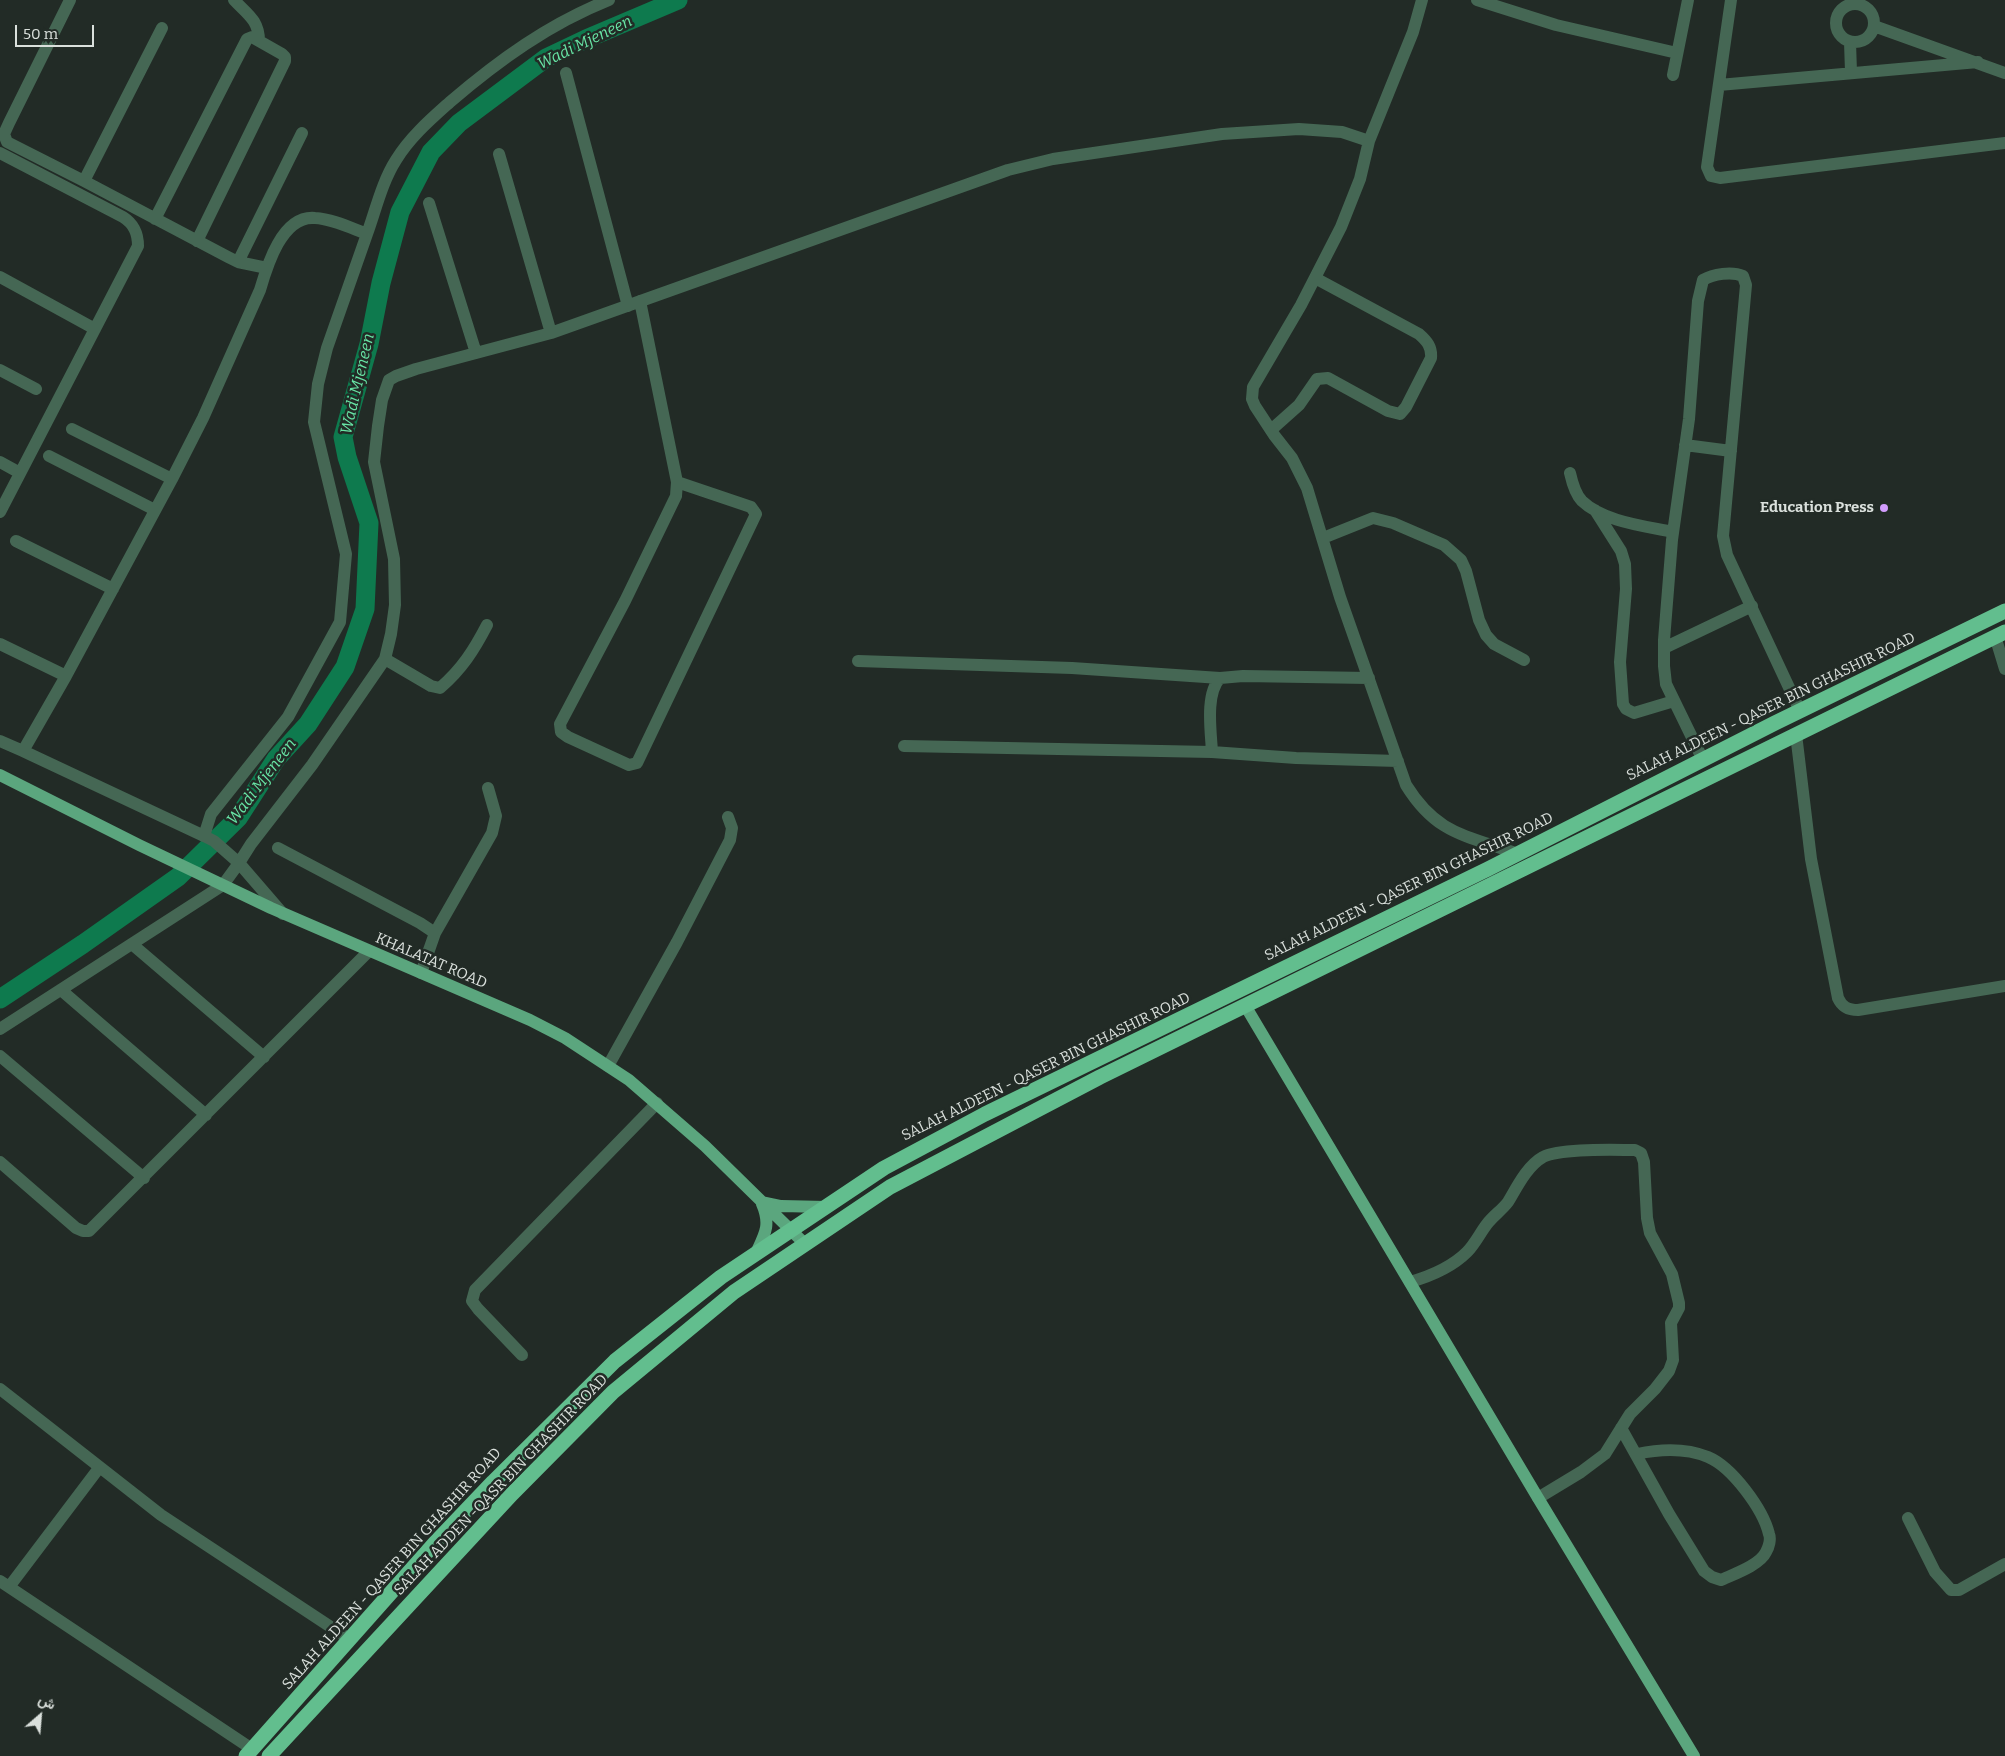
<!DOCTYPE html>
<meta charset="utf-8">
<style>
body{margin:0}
#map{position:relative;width:2005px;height:1756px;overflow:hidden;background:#222b26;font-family:Bitter,Vazirmatn,serif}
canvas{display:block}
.north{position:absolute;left:15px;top:1691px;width:50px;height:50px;-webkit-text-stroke:4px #222b26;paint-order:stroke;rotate:27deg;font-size:14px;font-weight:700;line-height:20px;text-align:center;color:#dae0dc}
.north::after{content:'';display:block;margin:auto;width:18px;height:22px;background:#dae0dc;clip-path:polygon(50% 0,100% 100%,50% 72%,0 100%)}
.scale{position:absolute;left:15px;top:25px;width:79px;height:22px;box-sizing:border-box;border:2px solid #dae0dc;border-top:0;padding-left:6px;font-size:15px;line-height:18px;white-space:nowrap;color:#dae0dc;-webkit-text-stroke:4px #222b26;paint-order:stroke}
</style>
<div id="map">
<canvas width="2005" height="1756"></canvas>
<div class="north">ش</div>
<div class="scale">50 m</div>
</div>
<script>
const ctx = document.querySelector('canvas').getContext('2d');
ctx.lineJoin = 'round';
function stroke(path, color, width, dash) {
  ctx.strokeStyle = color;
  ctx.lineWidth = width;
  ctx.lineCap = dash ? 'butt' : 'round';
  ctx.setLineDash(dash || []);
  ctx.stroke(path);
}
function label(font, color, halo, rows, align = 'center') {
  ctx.font = font + ' Bitter,serif';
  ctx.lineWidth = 5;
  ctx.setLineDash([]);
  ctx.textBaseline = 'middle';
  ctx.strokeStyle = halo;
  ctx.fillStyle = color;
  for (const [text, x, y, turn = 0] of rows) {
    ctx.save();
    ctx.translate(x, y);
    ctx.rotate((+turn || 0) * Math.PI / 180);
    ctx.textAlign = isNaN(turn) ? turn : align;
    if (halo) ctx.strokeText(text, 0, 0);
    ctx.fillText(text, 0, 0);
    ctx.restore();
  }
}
stroke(new Path2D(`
 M0 999 83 944 178 877 238 818 276 759 308 724 345 667 365 609 369 523 347 457 343 437 369 344 381 283 400 212 431 152 459 123 546 58 586 39 678 0`), '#0e7a4e', 19);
stroke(new Path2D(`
 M70 0 9 123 4 134 7 142 84 181 228 257 238 262 267 268
 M234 0C247 14 259 20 259 41
 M1477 0 1556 25 1677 53
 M1731 0 1707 167 1711 176 1720 178 2005 143
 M1836 23a19 19 0 1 1 38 0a19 19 0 1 1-38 0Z
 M1874 26 2005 73
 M1850 42 1851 72
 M566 73 628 306
 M1673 75 1688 0
 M1719 85 1978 62
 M1369 141 1360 179 1341 227 1301 305 1253 387 1252 399 1255 406 1274 435 1292 458 1307 488 1340 597 1406 785C1437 835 1466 835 1518 854
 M0 153 123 217C134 224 138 233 138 246L0 512
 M499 154 551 333
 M84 181 162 28
 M429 203 476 353
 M155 219 247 39 252 37 282 54 285 57V61L197 241
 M238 262 302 133
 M0 277 95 329
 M640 301 677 482 676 496 625 601 560 724 561 732 568 737 629 765 637 763 756 514 751 507 677 482
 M0 370 36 389
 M72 429 172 479
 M1271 430 1299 405 1317 379 1328 378 1388 411 1400 414 1406 407 1431 358C1432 347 1427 341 1419 334L1315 278
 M1685 445 1731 451
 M49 456 155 510
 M0 462 20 473
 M1570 473C1572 482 1575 494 1582 501 1604 522 1645 526 1673 532
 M1595 510 1621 551 1625 564 1626 589 1620 662 1623 704 1626 709 1634 713 1674 701
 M1323 538 1373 518 1393 523 1444 545 1461 560 1466 571 1479 620 1486 635 1494 644 1524 660
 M16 541 113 589
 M1995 636 2005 669
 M0 644 66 676
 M1664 648 1752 606
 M385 659 431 686 440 688C462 669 474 650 487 625
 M858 661 1072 668 1220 678
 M1796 734 1811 859 1838 998C1842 1007 1848 1010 1858 1010L2005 986
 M0 741 23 751 66 676 172 479 203 418 260 290C267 266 282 215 315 218 333 219 351 228 367 234 376 209 382 182 396 160 410 137 431 119 450 102 499 60 549 24 609 0
 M904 746 1212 752 1296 758 1398 761
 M23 751 204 836
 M1212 752C1211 732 1205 694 1220 678L1243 676 1369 678
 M1703 760 1666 684 1664 666V640L1672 540 1689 419 1698 301 1703 280C1713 274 1732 271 1743 276L1746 285 1723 536 1727 555 1800 711
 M278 848 420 923 435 933
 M283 914 239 863 251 844 312 765 385 659 391 634 395 605 394 559 374 462 378 426 382 400 389 380 396 376 416 369 551 333 1008 170 1053 159 1222 134 1299 129 1342 132 1369 141 1413 32 1422 0
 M133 945 264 1057
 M421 973 435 933 492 833 496 816 488 788
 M61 990 206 1115
 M0 1029 223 885 239 863 214 841 204 836 211 814 288 717 340 622 346 554 314 422 318 384 327 348 367 234
 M0 1056 144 1178
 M608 1066 677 942 730 840 732 828 728 817
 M0 1162 76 1228 83 1231H89L369 951
 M1410 1282C1431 1276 1451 1268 1467 1252 1475 1244 1480 1233 1487 1224 1493 1216 1502 1210 1508 1202 1517 1187 1527 1166 1543 1157 1561 1148 1613 1150 1635 1150L1641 1153 1644 1162 1647 1218 1650 1233 1672 1274 1679 1303V1308L1671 1323 1673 1360 1669 1371 1655 1389 1630 1414 1605 1454 1581 1472 1538 1498
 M522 1355 478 1309 472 1301 475 1290 657 1103
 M0 1389 161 1515 349 1639
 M1621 1428 1669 1514 1704 1571 1712 1577 1721 1580C1734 1574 1760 1565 1766 1552 1769 1547 1771 1539 1769 1534 1763 1509 1732 1467 1708 1457 1686 1448 1660 1449 1637 1454
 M1908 1518 1935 1572 1951 1590H1959L2005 1564
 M0 1581 252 1749
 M9 1587 99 1468`), '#456754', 12);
stroke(new Path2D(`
 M0 775 139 845 271 908 530 1020 565 1038 629 1080 705 1146 805 1244
 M1246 1007 1538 1498 1694 1756
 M762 1202 781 1206 826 1207
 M756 1253C765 1234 771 1225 762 1204`), '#5ba67e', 12);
stroke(new Path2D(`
 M246 1756 434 1544 493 1482 615 1361 721 1277 884 1168 985 1114 1488 869 1775 723 2005 611
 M269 1756 512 1494 613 1392 734 1292 890 1187 1100 1077 2005 632`), '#62be8e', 15);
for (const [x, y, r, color] of [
 [1884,508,5,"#d29dfd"]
]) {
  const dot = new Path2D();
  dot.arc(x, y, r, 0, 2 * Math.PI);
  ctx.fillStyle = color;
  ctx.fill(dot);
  stroke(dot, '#222b26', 2);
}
label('bold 15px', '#dae0dc', '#222b26', [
 ["Education Press",1874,508]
], 'right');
label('15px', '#dae0dc', '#222b26', [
 ["SALAH ALDEEN - QASER BIN GHASHIR ROAD",1771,707,-26],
 ["SALAH ALDEEN - QASER BIN GHASHIR ROAD",1409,887,-26],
 ["KHALATAT ROAD",431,961,23],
 ["SALAH ALDEEN - QASER BIN GHASHIR ROAD",1046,1067,-26],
 ["SALAH ADDEN -QASR BIN GHASHIR ROAD",501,1485,-46],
 ["SALAH ALDEEN - QASER BIN GHASHIR ROAD",392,1569,-48]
]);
label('italic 16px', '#68e5a6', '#222b26', [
 ["Wadi Mjeneen",585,43,-26],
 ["Wadi Mjeneen",358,384,-77],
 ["Wadi Mjeneen",262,782,-53]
]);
</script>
